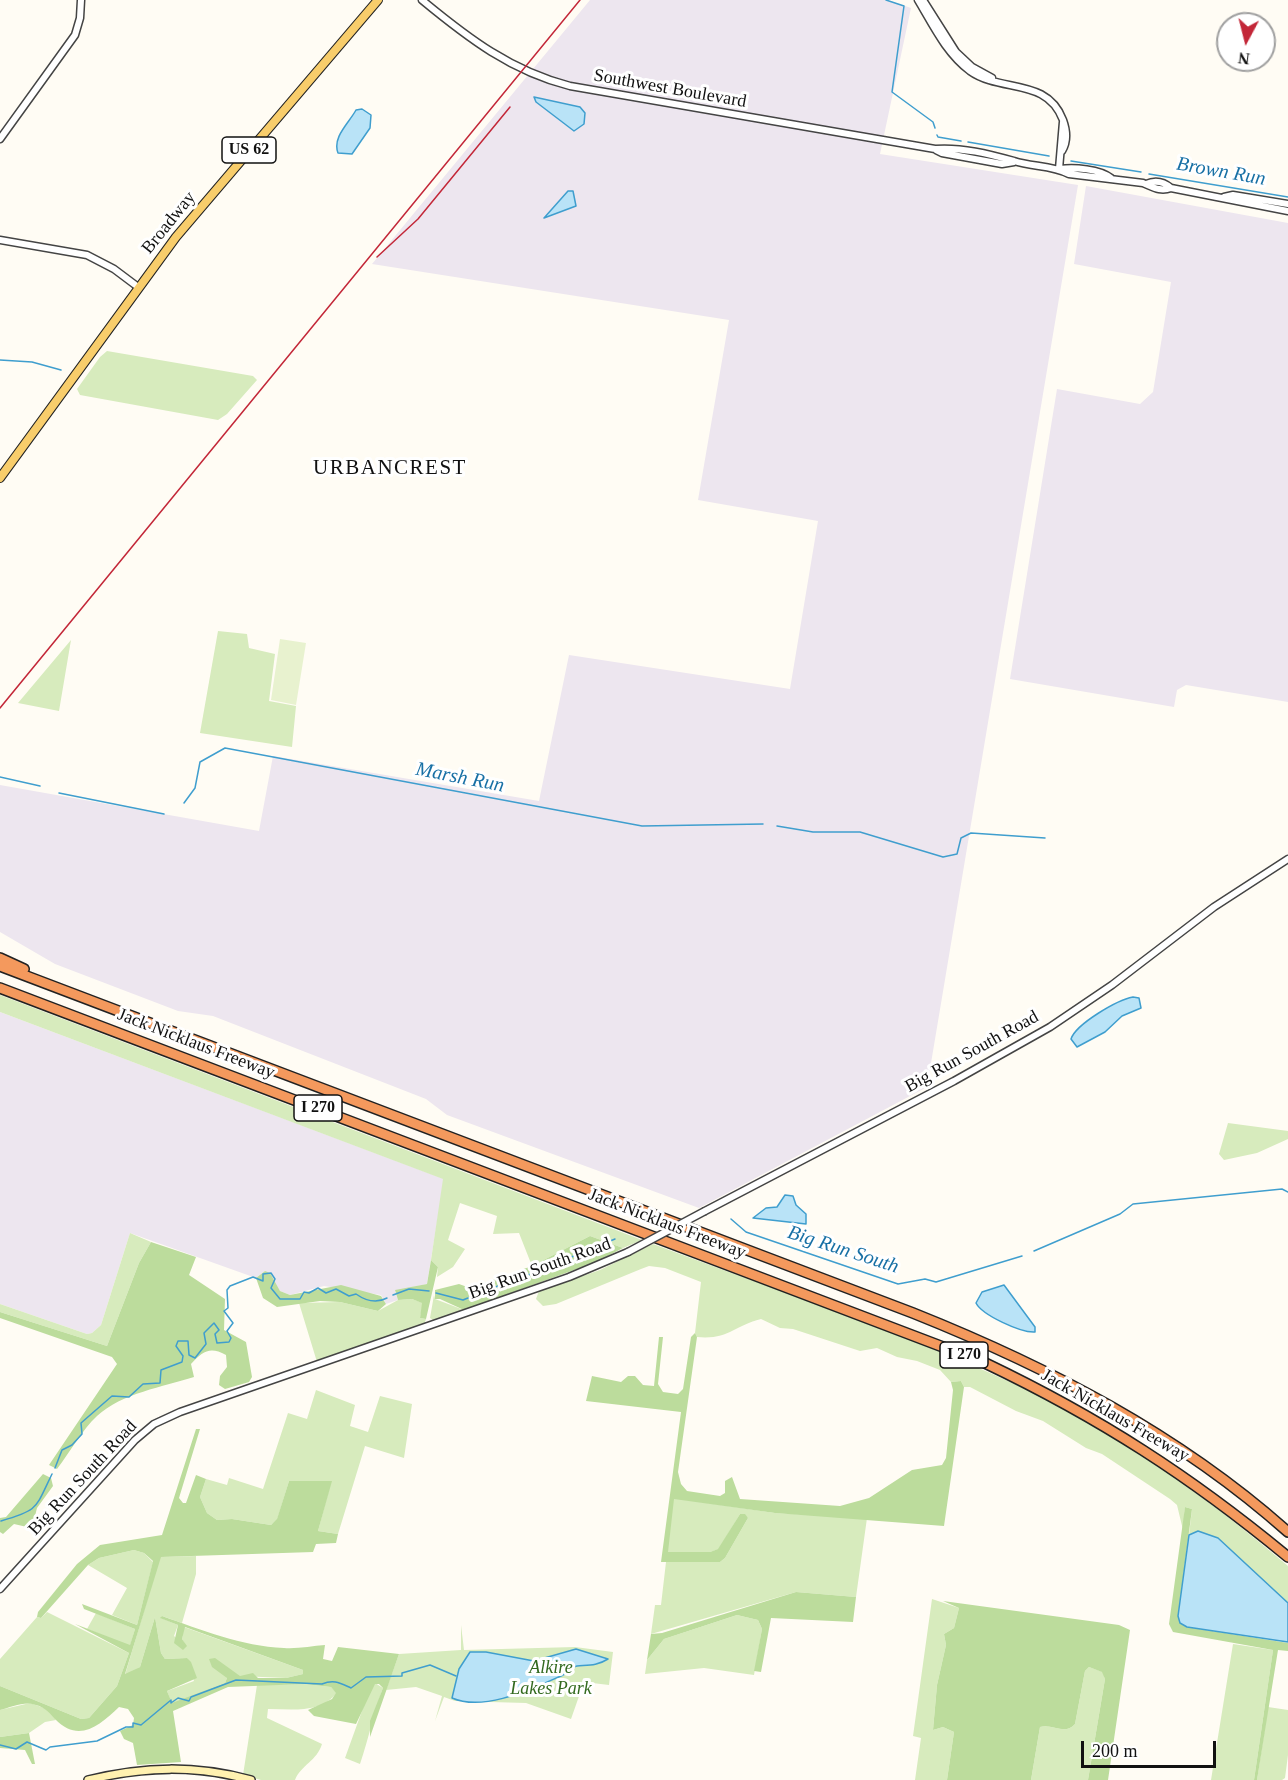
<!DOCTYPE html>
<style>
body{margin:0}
#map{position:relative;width:1288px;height:1780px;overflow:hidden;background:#fffcf4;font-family:"Times New Roman",serif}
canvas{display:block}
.north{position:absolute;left:1216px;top:12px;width:60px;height:60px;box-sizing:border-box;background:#fff;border:2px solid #a0a0a0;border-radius:50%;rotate:187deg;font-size:16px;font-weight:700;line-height:24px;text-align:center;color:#111}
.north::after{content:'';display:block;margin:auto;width:21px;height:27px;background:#c32738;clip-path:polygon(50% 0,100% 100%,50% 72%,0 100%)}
.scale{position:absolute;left:1081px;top:1741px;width:135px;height:27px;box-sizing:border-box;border:3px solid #111;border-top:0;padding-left:8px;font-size:18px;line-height:21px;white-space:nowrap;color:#111;-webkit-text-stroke:4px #fff;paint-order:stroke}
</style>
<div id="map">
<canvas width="1288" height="1780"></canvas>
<div class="north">N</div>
<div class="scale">200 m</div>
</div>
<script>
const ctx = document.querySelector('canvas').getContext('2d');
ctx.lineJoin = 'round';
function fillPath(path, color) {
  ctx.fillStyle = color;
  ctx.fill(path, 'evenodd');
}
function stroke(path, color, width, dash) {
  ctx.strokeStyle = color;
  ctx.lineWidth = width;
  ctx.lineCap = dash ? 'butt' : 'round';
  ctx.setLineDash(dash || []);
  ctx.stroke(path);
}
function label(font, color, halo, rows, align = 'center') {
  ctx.font = font + ' "Times New Roman",serif';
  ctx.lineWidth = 6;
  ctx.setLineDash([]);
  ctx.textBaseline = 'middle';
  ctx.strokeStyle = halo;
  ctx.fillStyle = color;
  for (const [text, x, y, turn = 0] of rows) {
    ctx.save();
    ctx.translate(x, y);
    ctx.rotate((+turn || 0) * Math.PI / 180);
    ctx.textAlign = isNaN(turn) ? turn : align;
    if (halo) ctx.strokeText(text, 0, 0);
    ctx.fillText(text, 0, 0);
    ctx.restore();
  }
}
fillPath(new Path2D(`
 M590 0H888L911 8 880 154 1078 185 927 1087 699 1208 447 1115 426 1099 213 1016 178 1011 55 964 0 932V785L259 831 273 756 539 801 569 655 790 689 818 521 698 500 729 320 372 264Z
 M1086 186 1288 223V702L1186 685 1177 690 1174 707 1010 679 1057 389 1140 404 1153 392 1171 282 1074 264Z
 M0 1012 444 1179 427 1284 395 1291 398 1300 386 1304 381 1295 324 1286 290 1295 280 1291 265 1271 256 1278 130 1233 101 1325 92 1333 87 1334 0 1304Z`), '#ede6ef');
fillPath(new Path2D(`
 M107 351 253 376 257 380 227 414 218 420 80 395 77 389 100 357Z
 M218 631 247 634 249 648 275 654 269 701 296 706 292 747 200 733Z
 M71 640 59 711 18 703Z
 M0 995 642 1240 623 1248 590 1236 532 1266 519 1233 493 1234 497 1216 460 1203 448 1240 465 1249 453 1267 437 1277 438 1267 431 1260 443 1179 0 1012Z
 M1228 1123 1288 1131V1139L1257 1153 1224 1160 1219 1154Z
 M130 1233 151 1242 139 1263 107 1346 0 1312V1304L87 1334 92 1333 101 1325Z
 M653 1244C775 1290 902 1331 1021 1387 1118 1434 1206 1496 1288 1566V1603L1218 1538 1198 1531 1189 1535 1192 1509 1185 1507 1183 1530 1177 1505 1170 1499 1102 1454 1086 1448 1043 1421 1016 1411 970 1387H964L961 1381 951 1382 940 1370 917 1361 897 1357 877 1348 860 1351 793 1329 780 1328 761 1319C734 1326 728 1340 697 1337L695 1333 701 1282 665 1268 649 1266 641 1269 556 1304 543 1306 536 1299 539 1291 600 1270Z
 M434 1295 435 1299 464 1310 433 1320 430 1318Z
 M412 1299 423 1303 420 1318 426 1319 424 1325 317 1362 299 1303 340 1302 378 1311 398 1300Z
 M316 1390 355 1405 350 1426 368 1432 380 1396 412 1404 404 1458 365 1446 338 1534 318 1531 331 1482 289 1481 277 1520 271 1525 232 1519 217 1520 207 1513 200 1497 206 1479 227 1485 229 1478 263 1489 288 1413 307 1419Z
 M673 1498 775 1513 867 1518 856 1597 796 1592 651 1634 655 1605H661L666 1562H720L725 1558 748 1518 740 1514 719 1549 710 1552H667Z
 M134 1550 144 1553 153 1562 137 1625 112 1615 127 1588 88 1565 99 1558Z
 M196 1556V1574L182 1623 162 1616 161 1618 178 1625 174 1636 186 1646 182 1639 184 1627 303 1670V1674L286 1678 239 1676 222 1665 227 1678 225 1683 172 1704 167 1691 194 1681 187 1658 165 1659 161 1653 155 1617 140 1667 125 1675 160 1557Z
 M932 1599 959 1608 954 1628 944 1634 946 1645 937 1685 933 1730 943 1727 954 1732 947 1780H915L921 1738 913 1736Z
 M47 1612 129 1653 117 1686 89 1718 81 1719 0 1686V1659L37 1617 41 1618Z
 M96 1613 135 1629 130 1646 87 1629Z
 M737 1615 758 1620 762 1629 754 1675 704 1668 645 1674 647 1660 664 1639Z
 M461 1625 464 1650 575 1647 613 1652 609 1685 584 1682 571 1719 526 1703 455 1701 444 1697 435 1721 442 1696 416 1687 386 1690 399 1654 461 1650Z
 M1233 1644 1273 1650 1254 1780H1211Z
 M1089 1667 1103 1672 1105 1679 1088 1780H1031L1040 1727C1052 1723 1065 1736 1075 1724L1085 1671Z
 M375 1683 383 1688C373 1714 369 1738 360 1764L345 1758 367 1697Z
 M304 1684 331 1687 337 1693C319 1714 292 1709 268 1709L267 1718 322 1744C317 1761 301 1765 295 1780H261L243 1775 257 1685Z
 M30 1703 50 1710 56 1720 45 1722 29 1733 0 1737V1710Z
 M1268 1707 1288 1710V1755L1285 1778 1282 1780H1257Z`), '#d7ebbd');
fillPath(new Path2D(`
 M590 1236 623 1248 596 1262 464 1310 440 1299H435V1290L459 1284 470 1288 532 1266Z
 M151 1242 196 1257 189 1275 225 1299 224 1330 246 1342 252 1377 249 1382 225 1389 219 1385 220 1376 227 1367 226 1355C210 1346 203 1351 191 1364L194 1377C163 1387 122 1393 97 1416 82 1430 70 1452 57 1469L49 1465 117 1364 112 1357 0 1318V1312L107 1346 139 1263Z
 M431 1260 438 1267 426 1319 420 1318 422 1303 412 1299 398 1300 395 1290 427 1284Z
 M265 1271 270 1273 280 1291 290 1295 341 1285 381 1296 386 1304 378 1311 340 1302 320 1301 277 1307 263 1298 256 1278Z
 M695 1333 697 1337 678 1472 681 1484 687 1491 720 1496 725 1493V1481L732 1477 740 1499 840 1506 869 1498 912 1470 942 1465 946 1458 953 1390 951 1382 961 1381 964 1387 944 1526 775 1513 674 1499 668 1552H710L718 1549 740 1514H745L748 1518 725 1558 720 1562H661L681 1412 586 1401 592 1376 621 1382 628 1376H635L643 1385 654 1386 659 1337H663L658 1384 663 1392 678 1394 683 1389 691 1337Z
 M196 1429H200L179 1498 183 1503H186L196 1475 206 1479 200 1497 207 1513 217 1520 232 1519 271 1525 277 1519 289 1481H332L318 1531 338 1534 336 1543 316 1544 313 1552 161 1557 125 1674 140 1667 155 1617 161 1653 165 1659 187 1658 191 1662 197 1678 167 1691 172 1703 225 1683 227 1678 212 1667 209 1659 215 1658 240 1676 253 1673 258 1678H286L303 1674V1670L185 1627 182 1639 187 1646 183 1650 174 1643 178 1625 160 1618 162 1616C202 1630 241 1646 284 1648 297 1649 312 1646 325 1645L323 1659 332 1661 338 1647 399 1654 370 1737V1721L383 1688 379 1684H375L356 1724 314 1716 308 1710 332 1699 336 1693 331 1687 304 1684 228 1687 173 1711 181 1762 137 1765 133 1743 124 1739 120 1731 133 1725 134 1718 128 1709 119 1707C100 1725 79 1744 55 1719 48 1711 43 1706 32 1704 23 1702 9 1708 0 1710V1686L81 1719 89 1718 117 1686 129 1653 75 1624 130 1645 135 1629 84 1609 82 1604 137 1625 153 1561 144 1553 134 1550 99 1558 88 1565 41 1618 37 1617 38 1612 77 1564 100 1545 162 1535Z
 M43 1474 51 1478 53 1486 37 1508 34 1520 27 1527 14 1524 3 1534 0 1532V1518L6 1517Z
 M1185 1507 1192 1509 1178 1616 1180 1623 1187 1627 1288 1643V1651L1278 1650 1257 1780H1254L1273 1650 1173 1632 1169 1624Z
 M796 1592 856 1597 853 1622 771 1618 761 1672 754 1671 762 1629 758 1620 737 1615 664 1639 647 1660 651 1634 662 1633Z
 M943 1601 1119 1625 1130 1630 1108 1780H1088L1105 1679 1102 1672 1089 1667 1085 1671 1075 1724C1065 1736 1052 1723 1040 1727L1031 1780H947L954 1732 943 1727 933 1730 937 1685 946 1645 944 1634 954 1628 959 1608Z
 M29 1733 35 1764H32L25 1750 0 1748V1737Z`), '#bcdc9c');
fillPath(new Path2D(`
 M280 639 306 643 296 705 271 700Z`), '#e8f2cf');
const water = new Path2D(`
 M534 97 580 107 585 113 584 124 574 131 536 102Z
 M362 109 371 115 370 128 352 154 338 153C332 137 349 123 356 110Z
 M568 191H573L576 206 544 218Z
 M1133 997 1139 998 1141 1008 1122 1016 1105 1032 1077 1047 1071 1039C1076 1024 1117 1000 1133 997Z
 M785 1195 793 1196 796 1205 806 1214V1224L753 1218 766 1208 777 1207Z
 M1004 1285 1035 1327V1332C1021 1333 982 1315 976 1303L982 1292Z
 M1198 1531 1218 1538 1288 1603V1642L1187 1627 1180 1623 1178 1616 1189 1535Z
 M576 1649 608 1659C597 1666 588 1665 577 1666 571 1667 566 1674 561 1676 531 1689 484 1712 452 1698L459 1669 470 1652H486L534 1661Z`);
fillPath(water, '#b9e3f7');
stroke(water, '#3f9ece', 1.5);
stroke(new Path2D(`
 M886 0 904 6 892 92 933 122 935 128
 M937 135 938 137 961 141
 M968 142 1049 156
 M1071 161 1141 172
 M1149 174 1288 197
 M0 360 32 362 61 370
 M0 777 40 786
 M59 793 164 814
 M184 803 195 788 200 762 225 748 642 826 763 824
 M777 826 813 832H860L943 857 957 854 961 838 971 833 1045 838
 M731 1219 746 1232 898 1284 925 1279 936 1282 1022 1256
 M1034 1251 1120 1214 1133 1204 1282 1189 1288 1192
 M436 1293 463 1300C470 1296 476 1298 483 1294 492 1290 495 1285 506 1284L615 1239
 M393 1295 409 1289 429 1291
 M55 1468 62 1450 72 1445 82 1434 81 1423 112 1396 129 1397 143 1384 160 1383 161 1370 182 1362 183 1356 176 1346 178 1341H188L189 1355 195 1358 206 1344 204 1333 214 1323 219 1330 215 1334 217 1343 229 1342 231 1338 227 1331 233 1323 224 1311 228 1308 227 1290 230 1286 253 1277 263 1281V1274L271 1273 275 1279 271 1288 280 1299H300L304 1292 309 1293 318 1288 326 1293 336 1289 349 1296 356 1294C366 1301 376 1304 387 1298
 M1 1521C39 1510 35 1509 52 1474
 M0 1745 16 1749 27 1742 46 1750 50 1747 97 1741 126 1727H133V1723L141 1725 171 1700V1703L178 1698 189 1701 191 1697 236 1680 322 1684C334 1679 340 1683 351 1688L366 1677 402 1676V1673L430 1665 456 1676`), '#3f9ece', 1.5);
const tertiary = new Path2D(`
 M422 0C468 38 511 71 570 86L935 149C962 147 989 154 1014 161 1032 167 1052 165 1069 174L1143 183C1153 187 1160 192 1171 188L1288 211
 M918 0C933 25 946 53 970 71 1001 93 1047 77 1063 120 1067 131 1068 141 1062 151
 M923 0 956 52 972 67 992 78
 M0 139 75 35 80 18 81 0
 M936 150 942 153 1002 164 1014 162
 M1059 169 1063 122
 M1060 169C1074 167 1100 169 1111 178
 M1146 184C1155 180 1164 182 1171 188
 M1224 197 1233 195 1288 204
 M0 240 87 255 114 269 138 287
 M705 1211 954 1081 1050 1027 1112 985 1214 907 1288 859
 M0 1589 135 1440 154 1424 180 1412 569 1277 628 1252`);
const secondary = new Path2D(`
 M88 1780C145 1766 195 1765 251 1780`);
const primary = new Path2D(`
 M0 478 176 237 378 0`);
const motorway = new Path2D(`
 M0 958 24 969
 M0 966 913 1313C1048 1367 1178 1434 1288 1532
 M0 988 985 1363C1100 1418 1190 1476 1288 1557`);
stroke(tertiary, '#444', 9);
stroke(secondary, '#333', 10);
stroke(primary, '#222', 10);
stroke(motorway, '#222', 12);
stroke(tertiary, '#fff', 6);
stroke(secondary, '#fff1b0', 7);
stroke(primary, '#f8cd6b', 8);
stroke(motorway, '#f4995d', 9);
stroke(new Path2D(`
 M377 257 418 219 510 107
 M0 708 580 0`), '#c32738', 1.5);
const tertiaryBridge = new Path2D(`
 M628 1252 705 1211`);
stroke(tertiaryBridge, '#444', 9, []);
stroke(tertiaryBridge, '#fff', 6);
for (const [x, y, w] of [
 [249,150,54],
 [318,1108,48],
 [964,1355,48]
]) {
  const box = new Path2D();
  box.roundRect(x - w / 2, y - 13, w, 26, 4.5);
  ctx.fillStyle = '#fff';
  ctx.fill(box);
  stroke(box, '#111', 1.5);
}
label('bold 16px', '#111', null, [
 ["US 62",249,150],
 ["I 270",318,1108],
 ["I 270",964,1355]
]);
label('18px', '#111', '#fff', [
 ["Southwest Boulevard",670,89,10],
 ["Broadway",169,223,-51],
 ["Jack Nicklaus Freeway",196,1044,21],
 ["Big Run South Road",972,1052,-29],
 ["Jack Nicklaus Freeway",667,1224,21],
 ["Big Run South Road",540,1269,-20],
 ["Jack Nicklaus Freeway",1115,1416,30],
 ["Big Run South Road",83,1478,-47]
]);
label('italic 18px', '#336a1f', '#fff', [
 ["Alkire",551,1668],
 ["Lakes Park",551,1689]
]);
label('italic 20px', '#1870a5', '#fff', [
 ["Brown Run",1221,172,10],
 ["Marsh Run",460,778,11],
 ["Big Run South",843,1250,18]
]);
ctx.letterSpacing = '1.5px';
label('21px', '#111', '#fff', [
 ["URBANCREST",390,468]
]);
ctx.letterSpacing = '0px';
</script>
